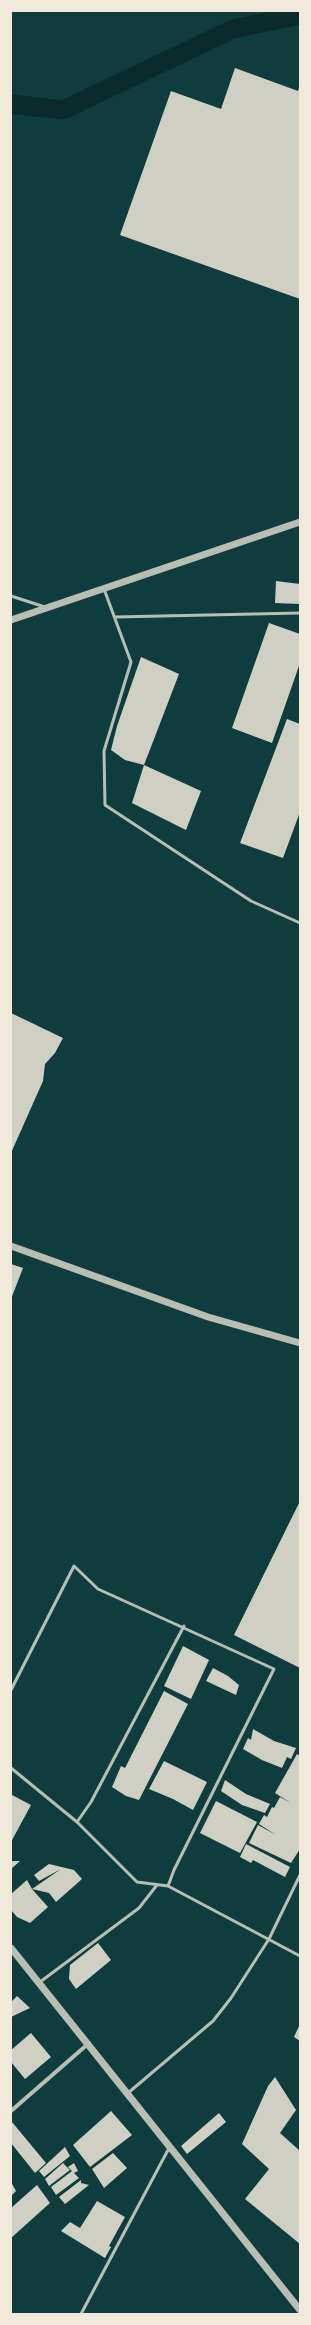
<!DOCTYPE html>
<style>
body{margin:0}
#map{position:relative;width:311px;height:2325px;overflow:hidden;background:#0f3d3e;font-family:"Open Sans",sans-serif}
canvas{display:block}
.frame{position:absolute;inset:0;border:12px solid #f1e9da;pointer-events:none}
</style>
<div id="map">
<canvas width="311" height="2325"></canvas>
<div class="frame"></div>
</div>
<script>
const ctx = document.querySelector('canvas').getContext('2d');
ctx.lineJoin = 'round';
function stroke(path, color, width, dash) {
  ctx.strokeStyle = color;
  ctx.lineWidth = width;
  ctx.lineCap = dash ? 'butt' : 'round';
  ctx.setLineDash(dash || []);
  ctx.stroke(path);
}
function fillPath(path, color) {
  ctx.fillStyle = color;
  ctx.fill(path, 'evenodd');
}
stroke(new Path2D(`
 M11 104 63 110 233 29 300 15`), '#0a2a2b', 19);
fillPath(new Path2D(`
 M235 68 298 91 300 84V299L120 235 171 91 221 109Z
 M276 581 300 584V604L275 603Z
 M269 623 300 634V663L272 743 232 728Z
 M141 657 179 674 144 765 201 791 186 830 132 803 144 765 125 760 111 750 117 726Z
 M287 719 300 724V812L283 858 240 843Z
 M11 1013 63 1038 55 1053 45 1064 43 1081 11 1153Z
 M11 1264 23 1268 11 1299Z
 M300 1501V1668L234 1635Z
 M183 1646 209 1660 191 1699 164 1686Z
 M213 1668 228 1676 239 1685 236 1695 206 1681Z
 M164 1691 188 1704 139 1800 126 1796 112 1787 121 1766 125 1768Z
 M253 1729 274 1741 296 1748 291 1759 287 1757 282 1768 262 1760 243 1749 248 1738 251 1740Z
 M297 1754 300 1756V1849L291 1863 249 1843 258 1825 276 1835 259 1824 264 1815 267 1817 272 1807 274 1808 280 1797 291 1803 275 1793Z
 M164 1761 207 1782 193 1810 173 1799 149 1789Z
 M225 1780 246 1794 270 1804 265 1813 242 1805 221 1791Z
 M12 1795 31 1805 11 1842V1797Z
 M216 1801 257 1822 240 1853 200 1833Z
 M246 1844 290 1867 285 1877 253 1860 251 1863 240 1857Z
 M11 1861H20L11 1869Z
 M49 1864 74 1870 82 1879 56 1902 49 1893 32 1889 61 1869 39 1881 34 1875Z
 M27 1880 32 1889 48 1907 30 1923 17 1917 11 1910V1894Z
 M98 1943 111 1960 76 1989 69 1979 70 1965Z
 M17 1996 30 2008 11 2017V2002Z
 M300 2024V2041L294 2037Z
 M31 2033 51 2057 25 2079 11 2062V2050Z
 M275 2077 296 2110 280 2133 300 2151V2244L245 2199 269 2169 242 2144 268 2086Z
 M111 2111 132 2135 90 2167 73 2145Z
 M219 2113 226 2122 187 2154 181 2146Z
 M12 2122 46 2163 35 2173 11 2143Z
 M65 2147 70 2156 44 2177 39 2171Z
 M113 2153 127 2168 104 2188 92 2169Z
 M63 2163 70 2170 49 2186 45 2179Z
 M74 2163 78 2171 74 2173 79 2178 56 2195 51 2187 72 2171 68 2167Z
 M81 2180V2183L89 2185 65 2204 59 2197Z
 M11 2182 16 2191 11 2196Z
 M37 2185 50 2203 11 2238V2208Z
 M97 2201 125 2217 109 2246 111 2247 105 2258 61 2231 70 2222 80 2228Z`), '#cfcfc3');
stroke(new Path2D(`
 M104 589 131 662 104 751 105 805 251 901 300 923
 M11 596 45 607
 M115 617 300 613
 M11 1690 74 1566 98 1589 274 1669 174 1870 168 1886
 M11 1768 77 1822 137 1882 168 1886 300 1956
 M77 1822 91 1802 184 1626
 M40 1982 139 1908 157 1885
 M128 2093 213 2021 231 1998 269 1939 300 1875
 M81 2314 169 2148`), '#b8beb3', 3);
stroke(new Path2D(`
 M11 2111 89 2043`), '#b8beb3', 4);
stroke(new Path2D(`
 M11 620 300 522
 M11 1246 208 1317 300 1343
 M11 1948 300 2310`), '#b8beb3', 7);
</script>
